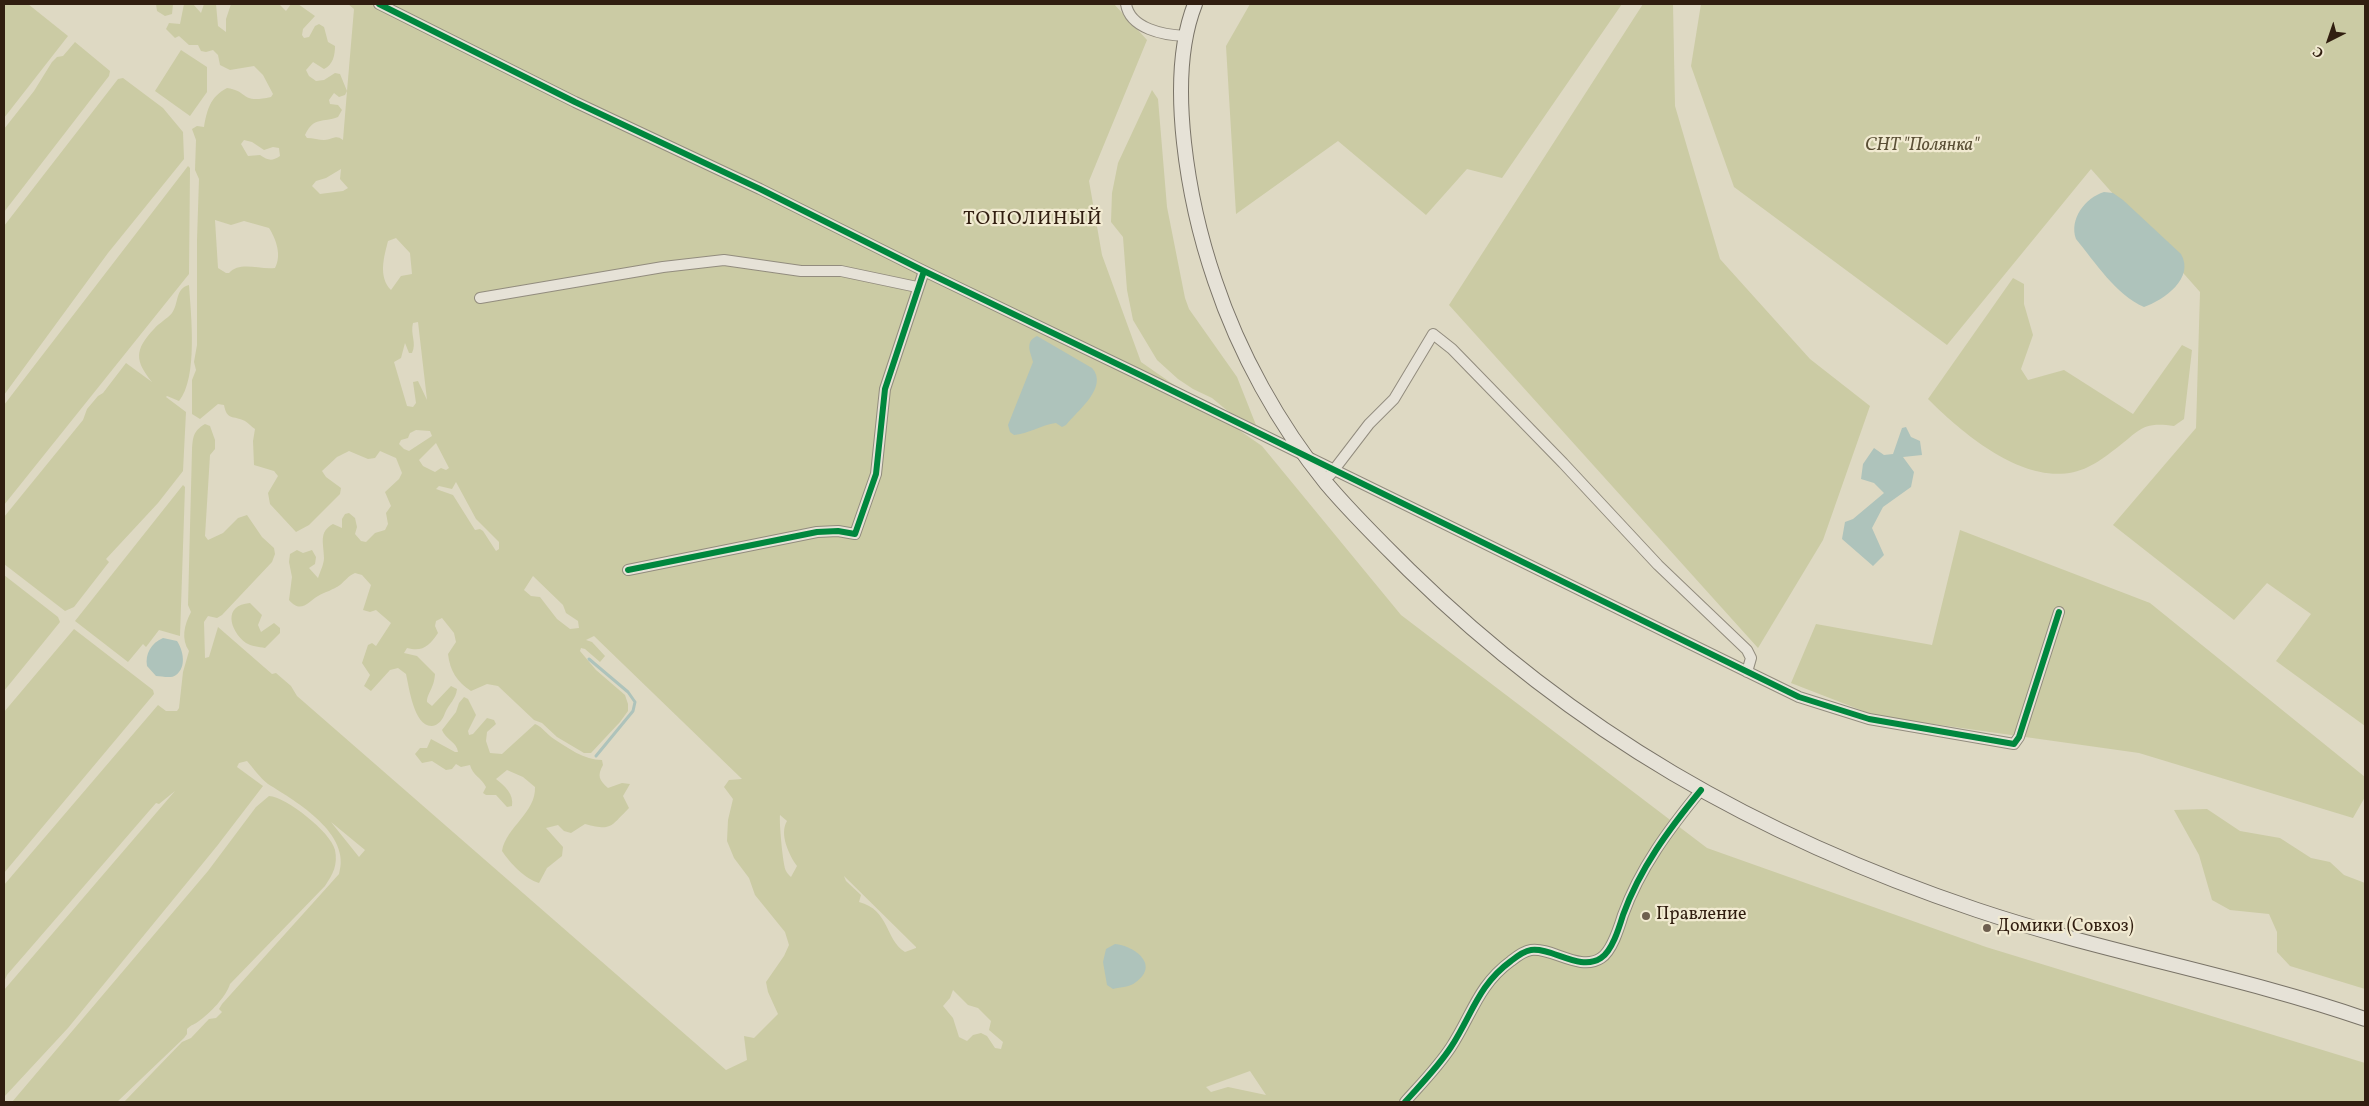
<!DOCTYPE html>
<meta charset="utf-8">
<style>
body{margin:0}
#map{position:relative;width:2369px;height:1106px;overflow:hidden;background:#ded9c3;font-family:Vollkorn,serif}
canvas{display:block}
.frame{position:absolute;inset:0;border:5px solid #311e10;pointer-events:none}
.north{position:absolute;left:2304px;top:15px;width:50px;height:50px;-webkit-text-stroke:4px #f1ead1;paint-order:stroke;rotate:221deg;font-size:14px;font-weight:700;line-height:20px;text-align:center;color:#311e10}
.north::after{content:'';display:block;margin:auto;width:18px;height:22px;background:#311e10;clip-path:polygon(50% 0,100% 100%,50% 72%,0 100%)}
</style>
<div id="map">
<canvas width="2369" height="1106"></canvas>
<div class="frame"></div>
<div class="north">С</div>
</div>
<script>
const ctx = document.querySelector('canvas').getContext('2d');
ctx.lineJoin = 'round';
function fillPath(path, color) {
  ctx.fillStyle = color;
  ctx.fill(path, 'evenodd');
}
function stroke(path, color, width, dash) {
  ctx.strokeStyle = color;
  ctx.lineWidth = width;
  ctx.lineCap = dash ? 'butt' : 'round';
  ctx.setLineDash(dash || []);
  ctx.stroke(path);
}
function label(font, color, halo, rows, align = 'center') {
  ctx.font = font + ' Vollkorn,serif';
  ctx.lineWidth = 4.5;
  ctx.setLineDash([]);
  ctx.textBaseline = 'middle';
  ctx.strokeStyle = halo;
  ctx.fillStyle = color;
  for (const [text, x, y, turn = 0] of rows) {
    ctx.save();
    ctx.translate(x, y);
    ctx.rotate((+turn || 0) * Math.PI / 180);
    ctx.textAlign = isNaN(turn) ? turn : align;
    if (halo) ctx.strokeText(text, 0, 0);
    ctx.fillText(text, 0, 0);
    ctx.restore();
  }
}
fillPath(new Path2D(`
 M4 4H28L68 36 4 118Z
 M156 4H173L172 14 165 16 157 11Z
 M184 4H193L201 13 204 4H216L218 26 226 32V19L231 4H279L286 11 291 4H298L315 16 303 29 302 35 304 38 309 37 315 26 319 24 324 27 328 42 335 46C335 55 333 65 324 69L313 62 306 70 309 76 316 81 324 80 335 73 340 74 347 91 354 9 348 4H1114L1147 40 1089 181 1102 255 1141 362 1262 446 1401 615 1707 848 1986 947 2365 1063V1102H124L182 1042 191 1038 209 1019 216 1018 222 1012 219 1009 222 1004 339 874C352 834 297 802 268 784 261 779 253 768 247 761L239 763 237 767 263 786 217 846 68 1028 4 1097V990L175 791 159 804 156 803 7 975 4 982V885L158 705 166 711H177L179 708 183 672 189 651C181 639 184 625 191 612L188 605 192 450C193 437 193 431 205 424L210 426 215 440V449L210 455 205 536 208 540 223 533 238 518 247 515 262 537 274 548 275 554 272 562 222 615 217 618 208 616 204 622 205 658 209 657 218 627 272 674 276 673 291 686 297 696 726 1070 747 1060 744 1036 754 1038 778 1014 768 992 766 982 784 956 789 945 785 932 755 895 749 878 734 858 727 841 728 820 733 799 724 787 729 780 742 779 594 636 586 640 592 642 605 656 600 662 585 649 581 648 580 651 596 670 625 695 628 704V711L620 722 591 753H584L557 737 542 723 534 720 498 686 487 684 471 691C457 682 450 671 448 654L456 642 454 633 442 618 436 621 435 626 438 633C429 646 423 652 407 648L404 653 417 656 435 674C434 689 427 693 427 702L432 706 451 686 457 689C456 699 449 704 445 713 443 719 439 725 432 726 414 727 409 687 406 674L398 668 390 670 371 691 364 686 370 675 362 663 368 645 372 643 376 646 391 623 376 610 370 612 363 610 371 585 362 575 355 573C348 576 345 581 340 585 333 590 325 592 318 596 308 602 301 614 289 600L292 577 289 562 290 554 297 550 303 553 312 550 316 557 315 564 309 568 318 578C320 572 324 564 324 558 324 544 318 532 333 524L342 528V519L345 514 349 513 355 518 357 527 355 534 361 541 366 542 375 533 385 530 388 524 386 513 391 506 385 492 399 479 402 473 396 458 380 451 375 458 368 459 349 451 337 457 322 471 326 477 341 488 340 494 309 525 296 532 270 504 268 493 278 476 274 471 254 465 253 441 255 429C252 427 248 423 245 421 233 415 227 421 224 405L218 404 200 419 192 414V380L196 370 194 362 197 345V240L199 179 195 170 196 140 192 129 197 126 204 127C207 110 210 97 227 88 249 91 240 104 271 97L273 94 263 75 254 66 230 70 220 65 218 55 213 50 206 52 201 51 198 45H189L179 36 175 38 166 29 169 23 180 24ZM347 91 343 140C335 134 333 140 324 140 319 140 313 138 307 138L305 135C314 116 323 123 338 117L342 110 338 105 330 104 329 100 334 93 339 97 345 95ZM244 140 252 142 264 150 273 147 279 148 280 156C271 162 268 160 260 155L248 156 241 144ZM341 169 340 179 348 188 343 191 320 194 312 186 316 181 326 178ZM215 220 231 225 244 221 269 228C276 239 282 255 275 268 259 270 240 261 229 273H226L218 268ZM396 238 410 253 412 274 401 276 391 290C378 277 384 257 388 241ZM418 322 427 400 418 381 413 382 416 403 413 407 407 406 394 362 401 358 405 343 409 353H412C417 343 410 334 413 323ZM416 430 430 431 432 436 409 451 404 449 399 444 401 440 408 438 410 433ZM436 443 449 468 446 470 441 468 435 472 423 466 419 460ZM456 482 476 519 499 542V549L496 551 483 531 480 529 475 530 453 495 436 489 439 486 452 489ZM533 576 563 605 566 613 578 621 579 628 570 629 557 619 540 597 531 596 524 590ZM780 815 787 821C779 834 789 855 797 866L791 877C790 876 787 873 786 871 783 866 779 822 780 815ZM331 822 365 850 359 857ZM844 876 916 947V948L905 952C885 940 890 910 859 902L861 895 846 881ZM953 990 968 1005 978 1008 991 1021 989 1030 1003 1042 1001 1049 995 1048 987 1036 981 1033 973 1035 967 1041 959 1037 953 1018 943 1006 950 998ZM1250 1071 1266 1095 1228 1087 1211 1092 1206 1087Z
 M1250 4H1622L1502 178 1467 169 1426 215 1338 141 1236 214 1226 46Z
 M1643 4H1673L1675 106 1720 259 1810 359 1870 406 1823 540 1758 648 1449 305Z
 M1701 4H2365V726L2276 661 2311 614 2267 583 2234 620 2113 525 2196 428 2200 292 2091 169 1947 345 1734 187 1691 66Z
 M75 42 110 71 109 76 4 212V129L34 91 52 62 57 57 63 56Z
 M181 50 207 67V92L190 116 155 91Z
 M123 78 163 108 183 132 184 159 108 253 4 395V226L118 79Z
 M1152 90 1158 99 1167 207 1185 298 1189 309 1237 377 1256 425 1229 412 1212 398 1193 389 1178 379 1157 360 1133 320 1127 290 1123 237 1111 222 1112 193 1118 163Z
 M188 166 190 168 189 274 4 505V405Z
 M2013 278 2024 284V304L2033 335 2021 369 2028 380 2064 370 2133 414 2182 345 2192 350 2184 419 2174 426C2140 421 2139 432 2114 450 2106 456 2097 463 2088 467 2033 494 1964 435 1928 399Z
 M189 285C191 315 198 378 179 401L167 396 166 397 186 412 183 471 158 503 106 559 109 562 74 607 65 611 4 564V517L83 420 87 409 98 396 103 393 126 363 152 382C135 361 134 350 154 329 159 323 167 319 172 313 179 304 175 288 189 285Z
 M183 485 185 487 180 636 159 630 146 647 143 644 128 662 75 621Z
 M1960 530 2150 603 2365 777V797L2353 818 2139 753 1876 716 1791 683 1816 624 1932 645Z
 M4 575 58 617 60 622 4 691Z
 M250 603 262 615 258 625 261 632 274 623 280 628V633L265 648C259 647 251 646 246 643 229 630 223 605 250 603Z
 M74 629 153 690 154 694 4 873V712Z
 M464 697 468 699 476 715 468 731 469 735 473 734 487 718 494 720 496 724 487 732 486 741 490 753 502 754 535 724C544 728 546 734 554 739 568 748 584 760 602 760L603 765C597 776 599 780 608 788L622 783 630 784 623 796 629 808C610 827 612 831 585 824L571 833 564 831 558 825 546 828 563 847 562 856 547 868 539 883C525 879 510 863 502 851 506 827 536 813 535 787L523 777 507 770 496 779C505 786 514 794 512 806L507 807 496 795H486L483 793 486 787C481 777 473 776 470 765L461 767 456 764 452 769 446 770 432 761 422 763 415 754 420 748H427L431 739 455 752H458C457 742 445 739 442 730L456 712 459 703Z
 M269 796C286 797 331 832 335 850 338 865 333 874 325 886L230 984C226 997 210 1013 199 1021 194 1025 192 1024 187 1029V1034L184 1038 117 1102H12L208 871 256 807Z
 M2207 809 2240 831 2280 838 2311 858 2330 862 2344 875 2365 883V989L2290 966 2277 952V932L2269 914 2230 910 2212 900 2199 855 2174 810Z`), '#cbcba4');
fillPath(new Path2D(`
 M2104 192 2113 193 2123 200 2181 254C2195 278 2164 300 2144 307 2116 295 2095 262 2076 239 2069 219 2085 198 2104 192Z
 M1037 336 1092 368C1109 387 1077 411 1066 425L1062 427 1056 423C1041 425 1028 434 1014 435L1010 432 1008 425 1033 362C1031 353 1024 342 1037 336Z
 M1906 427 1911 437 1920 441 1922 455 1903 457 1914 472 1911 487 1883 507 1872 528 1884 555 1873 566 1842 539 1845 522 1853 519 1884 493 1874 483 1861 479 1863 464 1874 448 1884 455 1893 454 1902 428Z
 M163 638 177 641C183 650 187 667 176 675 171 679 162 676 156 676L147 666C145 654 151 643 163 638Z
 M1115 944C1135 946 1160 965 1136 982 1130 987 1121 987 1113 989L1107 985 1103 962 1106 949Z`), '#aec3bb');
stroke(new Path2D(`
 M589 659 628 692 635 702 633 711 596 756`), '#aec3bb', 3);
const street = new Path2D(`
 M379 4 575 102 760 189 924 271 1138 374 1799 697 1869 719 2014 744 2019 737 2059 612
 M1126 4C1130 29 1164 35 1185 36
 M480 298 663 267 724 260 801 271H841L917 287
 M1330 475 1369 424 1394 399 1433 334 1452 349 1563 463 1658 565 1747 650 1751 658 1747 672
 M628 570 817 532 838 531 855 534 876 474 885 389 924 271
 M1405 1102C1421 1084 1438 1067 1451 1047 1472 1015 1478 985 1511 961 1516 957 1524 951 1531 950 1552 947 1580 972 1601 958 1612 951 1619 928 1623 915 1640 868 1669 829 1701 790`);
const secondary = new Path2D(`
 M1195 4C1165 80 1189 205 1215 281 1239 353 1279 425 1326 483 1352 514 1381 542 1409 570 1576 733 1757 836 1977 910 2105 953 2238 975 2365 1019`);
stroke(street, '#928c7e', 12);
stroke(secondary, '#797367', 16);
stroke(street, '#e6e2d7', 10);
stroke(secondary, '#e6e2d7', 14);
stroke(new Path2D(`
 M379 4 575 102 760 189 924 271 1138 374 1799 697 1869 719 2014 744 2019 737 2059 612
 M628 570 817 532 838 531 855 534 876 474 885 389 924 271
 M1405 1102C1421 1084 1438 1067 1451 1047 1472 1015 1478 985 1511 961 1516 957 1524 951 1531 950 1552 947 1580 972 1601 958 1612 951 1619 928 1623 915 1640 868 1669 829 1701 790`), '#00873e', 6);
for (const [x, y, r, color] of [
 [1646,916,5,"#6e5f4f"],
 [1987,928,5,"#6e5f4f"]
]) {
  const dot = new Path2D();
  dot.arc(x, y, r, 0, 2 * Math.PI);
  ctx.fillStyle = color;
  ctx.fill(dot);
  stroke(dot, '#f1ead1', 2);
}
label('italic 18px', '#5a4f35', '#f1ead1', [
 ["СНТ \"Полянка\"",1922,147]
]);
label('18px', '#311e10', '#f1ead1', [
 ["Правление",1656,916],
 ["Домики (Совхоз)",1997,928]
], 'left');
ctx.letterSpacing = '1px';
label('20px', '#311e10', '#f1ead1', [
 ["ТОПОЛИНЫЙ",1033,220]
]);
ctx.letterSpacing = '0px';
</script>
